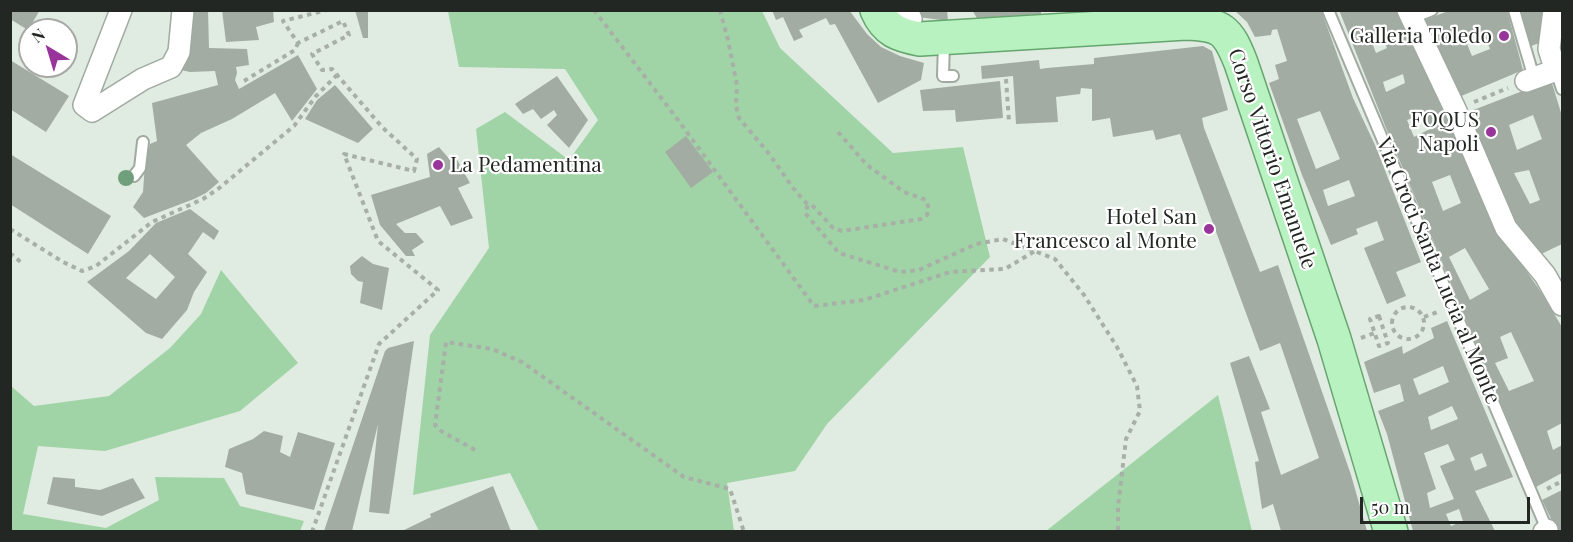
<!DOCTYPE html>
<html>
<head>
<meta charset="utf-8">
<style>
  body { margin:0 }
  #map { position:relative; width:1573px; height:542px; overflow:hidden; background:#e0ebe1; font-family:"Playfair Display",serif }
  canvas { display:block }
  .frame { position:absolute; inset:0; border:12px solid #232723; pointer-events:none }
  .north { position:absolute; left:18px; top:18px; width:60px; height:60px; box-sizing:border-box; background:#fff; border:2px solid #a7a9a7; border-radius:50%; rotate:322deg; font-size:16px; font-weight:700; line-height:24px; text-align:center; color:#232723 }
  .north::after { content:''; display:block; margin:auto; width:21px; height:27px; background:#99349a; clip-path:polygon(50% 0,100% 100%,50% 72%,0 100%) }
  .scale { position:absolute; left:1360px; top:497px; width:170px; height:27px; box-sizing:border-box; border:3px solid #232723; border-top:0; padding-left:8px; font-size:18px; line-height:21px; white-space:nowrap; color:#232723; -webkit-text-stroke:4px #fff; paint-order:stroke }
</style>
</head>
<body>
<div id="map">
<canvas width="1573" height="542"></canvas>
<div class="frame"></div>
<div class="north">N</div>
<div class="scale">50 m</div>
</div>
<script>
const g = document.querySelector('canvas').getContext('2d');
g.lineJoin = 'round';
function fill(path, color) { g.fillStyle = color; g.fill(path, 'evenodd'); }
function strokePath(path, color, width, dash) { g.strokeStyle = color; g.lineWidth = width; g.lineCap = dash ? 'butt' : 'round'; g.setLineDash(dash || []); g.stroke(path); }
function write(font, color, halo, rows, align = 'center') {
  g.font = font + ' "Playfair Display",serif'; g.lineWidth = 4.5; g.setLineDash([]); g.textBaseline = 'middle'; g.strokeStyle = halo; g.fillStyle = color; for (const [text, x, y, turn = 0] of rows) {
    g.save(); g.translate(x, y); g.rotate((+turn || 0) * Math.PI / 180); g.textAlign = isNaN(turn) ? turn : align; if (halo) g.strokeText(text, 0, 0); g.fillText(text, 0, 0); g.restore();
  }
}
fill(new Path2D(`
  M448,11H762L780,48L893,153L963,147L990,257L827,424L795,471L727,483L734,531H539L510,473L413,495L430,335L489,248L476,129L505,112L569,160L598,120L565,69L459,67Z
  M221,270L298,363L240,411L105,451L38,446L23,514L106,528L159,500L155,477L224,478L240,506L304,521L300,531H11V386L34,406L109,396L170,348L201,314Z
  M1218,395L1252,531H1046Z`), '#a0d4a6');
fill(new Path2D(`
  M10,10H40L28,30L10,19Z
  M187,10H208L209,48L247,49L249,65L236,67L237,73L235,80L239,89L298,55L317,89L292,121L275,93L232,119L201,133L186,145L219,182L206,193L194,199L144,218L133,207L143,192L145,163L150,144L157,141L152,103L218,85L215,71L190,72L176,69Z
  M222,10H273L274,22L256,27L259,40L226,42Z
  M355,10H368V38H363Z
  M772,10H849L867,34L881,47L900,56L924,63L921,80L878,103L835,24L830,25L826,18L799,30L803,37L794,41L783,17L776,20Z
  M913,10H947L948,21L919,17Z
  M972,10H1041V14L977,18Z
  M1234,10H1321L1353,98L1375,145L1421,262L1396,272L1406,296L1387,304L1364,248L1384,240L1377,221L1356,229L1358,234L1331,245L1302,175L1269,83L1279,79L1275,65L1287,61L1277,29L1272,30L1271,35L1255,37L1247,22ZM1320,111L1340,159L1316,169L1297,119ZM1349,180L1355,196L1328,206L1323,190Z
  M1339,10H1397L1497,229L1541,292L1562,327V423L1547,431L1553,450L1562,445V473L1536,487L1386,128ZM1381,36L1387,48L1376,53L1371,40ZM1403,74L1405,83L1386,92L1383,82ZM1424,114L1430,129L1414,137L1407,120ZM1450,175L1461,203L1443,211L1432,182ZM1465,248L1489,289L1470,300L1449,257ZM1511,332L1534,381L1509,391L1495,363L1508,358L1500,337Z
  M1451,10H1507L1523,70L1459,97L1422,21ZM1483,32L1490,49L1472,56L1465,39Z
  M1521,10H1548L1542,42L1531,46Z
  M1203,46L1212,51L1228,110L1202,118L1204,128L1260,272L1278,265L1351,475L1367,531H1281L1273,504L1262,509L1255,462L1259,461L1230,363L1249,356L1270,409L1261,412L1281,475L1319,458L1280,343L1260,351L1180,134L1156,140L1153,130L1113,137L1110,118L1092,121V89L1081,88L1080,94L1056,97L1058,122L1016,124L1013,76L982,79L981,66L1039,60L1040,69L1047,68L1094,64V58Z
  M10,60L69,96L46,132L10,109Z
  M557,76L588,120L569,148L547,125L557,115L554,110L541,119L533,109L523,114L515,104Z
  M1551,80L1562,116V244L1537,256L1516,229L1463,114ZM1533,115L1542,139L1517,150L1509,125ZM1529,170L1540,200L1530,204L1514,173Z
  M1000,81L1003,118L956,122L955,110L923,111L920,90Z
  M335,85L373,129L358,143L305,119L317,100Z
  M686,136L713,172L691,188L665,152Z
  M439,147L451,161L456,158L470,183L458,188L473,218L451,226L440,206L396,224L405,233H416L424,242L412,250L415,256H406L380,225L371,195L430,177L427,154Z
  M10,154L111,216L88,254L10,204Z
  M190,209L219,231L214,240L203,232L188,254L207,272L194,292L187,310L162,339L146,333L87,282L129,251L156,223ZM150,254L175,277L156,299L126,278Z
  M362,256L373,264L389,268L382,310L360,303L363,282L358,281L351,274L350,266Z
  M1447,321L1513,477L1475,491L1495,531H1413L1387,434L1378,411L1404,401L1400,384L1374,393L1364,362L1402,346L1403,354L1434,338L1431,328ZM1443,366L1449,382L1419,395L1413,379ZM1452,406L1458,419L1431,430L1428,417ZM1448,444L1455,460L1440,466L1454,499L1430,508L1427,493L1436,489L1424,453ZM1482,453L1487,466L1475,471L1470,458ZM1459,509L1463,521L1451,526L1446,514Z
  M414,341L389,514L369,512L378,424L352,531H324L385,351L388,348Z
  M264,431L283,436L280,452L290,457L298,432L335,443L314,510L246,494L242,473L225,467L229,449L253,439Z
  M53,477L75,479V487L100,490L133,478L145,498L102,516L47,504Z
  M493,486L511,531H402L431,517L430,514Z
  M1562,490V531H1557L1542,500Z`), '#a2aca3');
const lane = new Path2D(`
  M1328,10L1548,532
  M1514,10L1534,78
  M1412,18L1432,10
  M944,42L943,76H953
  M1556,71L1562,89
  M134,176L140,168L143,142`);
const street = new Path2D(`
  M121,10L84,105L92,111L143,79L171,67L179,52L183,10
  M907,10L911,19
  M1408,10L1455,109L1506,228L1545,275L1562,305
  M1554,10L1549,49L1556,71
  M1526,81L1562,68
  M1544,532L1547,530`);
const primary = new Path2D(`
  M877,10C886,31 899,35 920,39L1186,23C1222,24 1228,30 1241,63L1334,339L1391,532`);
strokePath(lane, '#a0aaa1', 14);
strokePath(street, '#a0aaa1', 24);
strokePath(primary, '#65a56e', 36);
strokePath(new Path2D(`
  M594,10L678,120L814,306L864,300L950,272L1005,269L1035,251
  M720,10L728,40L737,85L736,106L739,118L770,155L793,188L808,205
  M1006,79L1009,122
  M244,81L295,50L298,43
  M1474,102L1508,88
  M838,132L867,165L904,192L926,200L929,209L927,215L921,219L842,231L833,228L812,205H808L805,213L839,253L900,272L919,270L976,244L1003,239L1055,259L1084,295L1117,347L1137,386L1140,411L1126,439L1118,507V532
  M10,229L63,262L82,271L96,266L152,222L203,199L218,189L294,126L316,96L337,75
  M10,253L23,264
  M1392 323a16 16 0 1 1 32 0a16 16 0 1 1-32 0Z
  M1379,316L1388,343L1379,346L1370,319Z
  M1424,317L1440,311
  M1361,338L1375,333
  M475,450L441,431L435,425L446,342L492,349L522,362L684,477L730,489L744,532
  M1547,489L1562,481
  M312,532L379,344L438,290L378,241L344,154L414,171L417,159L382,127L332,69L322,70L312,54L349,35L343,21L298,43L283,21L327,10`), '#a7afa7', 4, [4.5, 4.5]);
strokePath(lane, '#fff', 10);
strokePath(street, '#fff', 21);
strokePath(primary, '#b8f2c0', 33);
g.fillStyle = '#6f9f7b';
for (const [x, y] of [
  [126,178]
]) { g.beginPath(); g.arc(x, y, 8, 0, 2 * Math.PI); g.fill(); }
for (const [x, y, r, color] of [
  [1504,36,6,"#99349a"],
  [1491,132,6,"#99349a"],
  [438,165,6,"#99349a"],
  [1209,229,6,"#99349a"]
]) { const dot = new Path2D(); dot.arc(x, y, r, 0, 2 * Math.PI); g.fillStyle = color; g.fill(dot); strokePath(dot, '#fff', 2); }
write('21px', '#232723', '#fff', [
  ["Galleria Toledo",1492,36],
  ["FOQUS",1479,120],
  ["Napoli",1479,144],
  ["La Pedamentina",450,165,"left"],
  ["Hotel San",1197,217],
  ["Francesco al Monte",1197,241]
], 'right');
write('21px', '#232723', '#fff', [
  ["Corso Vittorio Emanuele",1272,159,71],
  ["Via Croci Santa Lucia al Monte",1438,271,67]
]);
</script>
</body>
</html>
